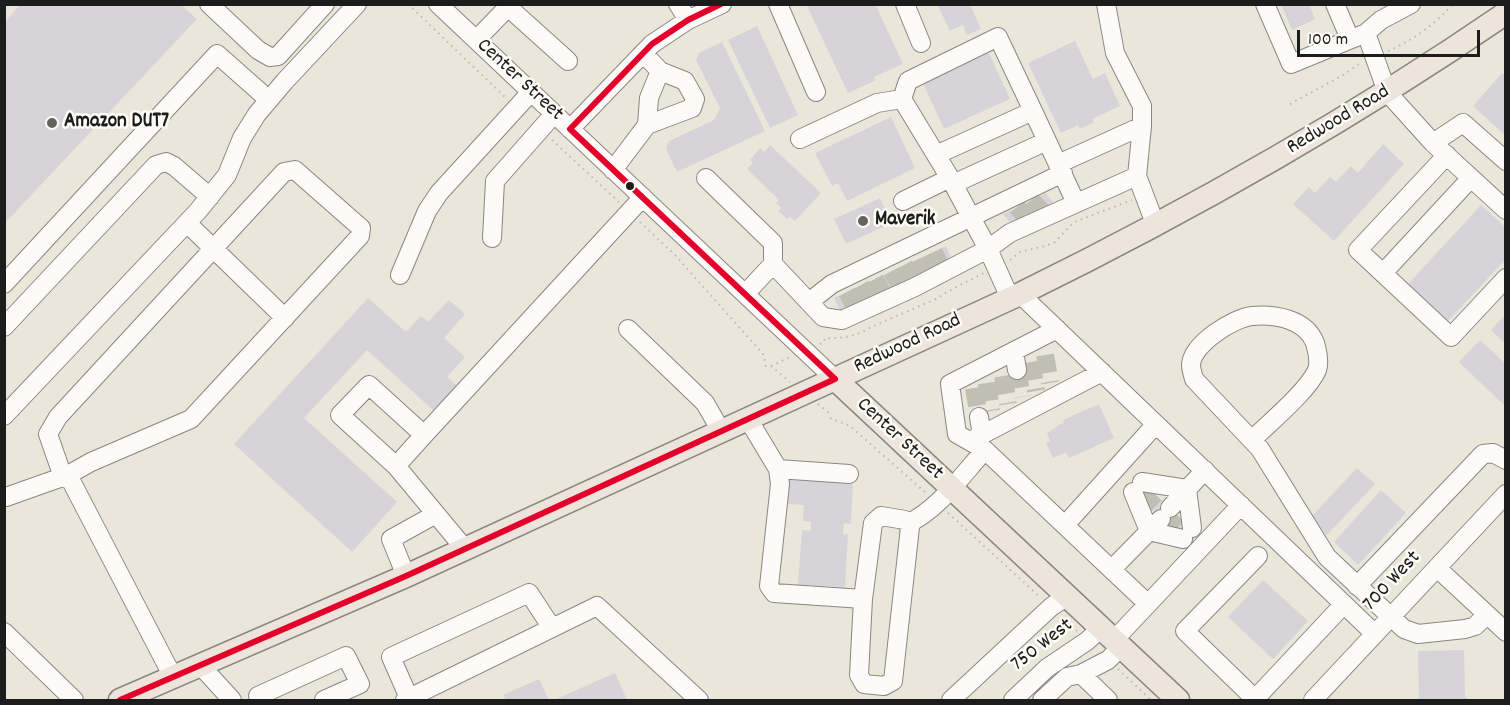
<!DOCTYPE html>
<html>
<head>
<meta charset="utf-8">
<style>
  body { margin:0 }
  #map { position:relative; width:1510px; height:705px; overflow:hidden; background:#eae6d9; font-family:Dekko,sans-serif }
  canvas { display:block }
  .frame { position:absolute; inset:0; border:6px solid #1c1c1c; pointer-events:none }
  .scale { position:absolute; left:1297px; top:30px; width:183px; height:27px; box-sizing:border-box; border:3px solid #1c1c1c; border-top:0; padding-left:8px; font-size:18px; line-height:21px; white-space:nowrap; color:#1c1c1c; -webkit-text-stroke:4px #fdfcf7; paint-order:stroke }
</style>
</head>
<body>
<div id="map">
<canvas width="1510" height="705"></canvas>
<div class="frame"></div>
<div class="scale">100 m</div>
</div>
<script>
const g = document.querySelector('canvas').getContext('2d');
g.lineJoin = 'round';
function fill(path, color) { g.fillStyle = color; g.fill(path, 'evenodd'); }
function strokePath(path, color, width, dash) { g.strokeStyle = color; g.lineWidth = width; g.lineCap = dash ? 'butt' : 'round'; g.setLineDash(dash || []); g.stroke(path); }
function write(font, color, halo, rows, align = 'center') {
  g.font = font + ' Dekko,sans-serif'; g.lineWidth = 5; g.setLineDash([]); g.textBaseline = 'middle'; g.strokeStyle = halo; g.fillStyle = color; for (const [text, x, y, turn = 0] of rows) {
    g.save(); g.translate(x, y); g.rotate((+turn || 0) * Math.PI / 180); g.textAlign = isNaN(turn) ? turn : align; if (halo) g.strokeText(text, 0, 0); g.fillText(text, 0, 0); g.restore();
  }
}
fill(new Path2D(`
  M21,4H180L197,19L4,224V23Z
  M806,4H875L903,64L874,77L876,80L848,93Z
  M937,4H970L981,29L967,35L963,25L950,31Z
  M1281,4H1309L1315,19L1292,30Z
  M757,26L798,115L770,128L728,40Z
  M1075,41L1093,79L1105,73L1120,106L1092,119L1094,122L1080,129L1078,125L1061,133L1028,63Z
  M722,42L765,131L677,172L666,149L669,141L714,120L720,108L696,60L699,53Z
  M987,49L1010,99L944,129L921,79Z
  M1502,73L1506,76V136L1473,106Z
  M891,117L915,168L847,201L838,183L832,186L815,153Z
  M1383,144L1404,164L1334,241L1293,204L1309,187L1315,193L1330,177L1336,182L1351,166L1358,173Z
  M770,145L821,193L795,221L790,217L787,219L778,211L781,208L776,203L779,200L747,169L753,163L750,160L760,148L764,152Z
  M1046,193L1055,205L1012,225L1003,214Z
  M880,198L892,223L846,244L834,219Z
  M1481,205L1506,228V259L1447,322L1407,285Z
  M946,246L952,260L840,311L834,298Z
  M368,298L406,332L421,316L428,322L449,300L465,314L444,338L465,357L447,377L457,386L434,411L367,350L304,418L397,502L352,552L234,444Z
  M1506,314V344L1491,330Z
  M1480,340L1506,364V407L1459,362Z
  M1099,404L1114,438L1069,458L1066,452L1053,458L1046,443L1050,441L1047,433L1064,422L1063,420Z
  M1357,468L1375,484L1327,535L1309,519Z
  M789,478L853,482L851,524L844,523L843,534H848L845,587L798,585L802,530L811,531V522L803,521L804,505L787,504Z
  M1138,478L1199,535L1190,545L1128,488Z
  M1381,490L1406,513L1358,565L1334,542Z
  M1263,580L1308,621L1273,659L1228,617Z
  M1464,650L1465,696L1469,700H1417L1419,698L1418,651Z
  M615,673L627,700H554Z
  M539,679L549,700H506L503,695Z`), '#d7d4d9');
strokePath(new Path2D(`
  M1031,200L1042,211
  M1017,207L1027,218
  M934,252L940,265
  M919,259L925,272
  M904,265L911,278
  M892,271L899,284
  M875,279L882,292
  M861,285L868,298
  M847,292L854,305
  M1045,355L1050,383
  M1031,362L1036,391
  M1017,370L1022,397
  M1003,376L1008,404
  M987,383L991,411
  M974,388L979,417
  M1145,504L1155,494
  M1168,525L1177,515`), '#c1beb3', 18, [18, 9]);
const minor = new Path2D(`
  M209,4L258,50L270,57L278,56L325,4
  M438,4L835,379
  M678,4L688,20
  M778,4L816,92
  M905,4L921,43
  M1106,4L1115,53L1142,106V126L1137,176
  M1265,4L1291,64L1366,33L1381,20L1411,4
  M1335,4L1350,39
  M508,7L568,61
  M1366,33L1387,92L1433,143L1506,210
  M476,40L508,7L506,4
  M643,53L660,71L685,81L695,99L692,108L647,125L649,98L660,71
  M902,99L908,81L998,37L1033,111L936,155
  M1033,111L1076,203
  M570,129L652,44L688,20L722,4
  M800,139L877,103L902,99L950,178L988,249L1010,233L1137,176L1156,226
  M1433,143L1463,123L1506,161
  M1447,155L1358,250L1451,337L1506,278
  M1058,164L1142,126
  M613,170L647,125
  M706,178L773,243V264
  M953,184L1047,141
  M903,201L950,178
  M187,223L285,318
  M492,238L495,181L554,114
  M1383,273L1471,178
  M400,275L427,211L439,193L531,92
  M4,284L217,54L269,100
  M745,294L773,264L823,317L842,320L915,287L988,249L1010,298
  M1020,294L1375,634
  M809,302L832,284L1063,173
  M4,327L156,165L166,162L174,166L210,197
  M628,329L705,403L721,431
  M1057,329L950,384L957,434L985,450L1148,604L1241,505
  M1014,351L1017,370
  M4,416L198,211L227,175L242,138L257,114L285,81L357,4
  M979,417L982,435
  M748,419L778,469L849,474
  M424,435L369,385L340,415L396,466L424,435L643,197
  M1252,440C1269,423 1308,391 1317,370C1320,362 1317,350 1315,343C1306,319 1275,314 1252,316C1233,318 1192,344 1191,365C1191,369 1193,375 1194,379L1260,449L1327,557L1404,629L1418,634L1465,629L1475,626L1487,615
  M970,441L1102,372
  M396,466L465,549
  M778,469L780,484L769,586L774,593L863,599L873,523L881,516L905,520L910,527L893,681L884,686L864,684L859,675L863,599
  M63,477L48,434L58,417L284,172L295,170L361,228L360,236L191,419L91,462L68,475
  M1142,482L1187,489
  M1187,489L1192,528
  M1133,492L1149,531
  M6,497L68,475L173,677
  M1170,508L1205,470
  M907,524C939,509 962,475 985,450
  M1065,525L1156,424
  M1149,531L1183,539
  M1258,556L1185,631L1255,699L1344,604
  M1437,568L1506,632
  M1112,569L1161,519
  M406,576L391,539L436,514
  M1357,586L1483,454L1493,453L1506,460
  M4,632L74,700
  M1114,640L1148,604
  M201,666L232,700
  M1081,674L1108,700
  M409,698L391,657L529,593L552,628
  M261,700L258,696L346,656L360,684L324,700
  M405,700L597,606L699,700
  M951,700L1051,607L1067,596
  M1013,700L1047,668L1087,641L1101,628
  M1042,700L1067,677L1081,674L1108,660L1121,647
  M1313,700L1506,494`);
const major = new Path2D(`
  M835,379L1178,700
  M120,700L406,576L1020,294C1189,211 1350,120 1506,13`);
strokePath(minor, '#898781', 20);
strokePath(major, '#898781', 25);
strokePath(new Path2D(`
  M408,4L506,98
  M1388,51C1413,40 1434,25 1453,4
  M1290,104L1345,74L1360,63
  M552,140L619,202
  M640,222L675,255L763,354L766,366H771
  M1010,260L1020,252L1045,246L1055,242L1074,222L1132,200
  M820,344L824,342L825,338C842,339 857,336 871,327L936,299L954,288L984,273
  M771,366L790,357
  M771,366L790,382
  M818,404L831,415
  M830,418L850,426L926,493
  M948,513L1041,598
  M1063,618L1077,631
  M1118,669L1151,700`), '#b9b8b6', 2, [1.5, 4.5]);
strokePath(minor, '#fcfbf9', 18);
strokePath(major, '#ede5dc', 22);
strokePath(new Path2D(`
  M570,129L835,379
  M570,129L652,44L688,20L721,4
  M120,700L406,576L835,379`), '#e4002b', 6);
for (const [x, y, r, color] of [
  [52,123,6,"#64635e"],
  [630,186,5,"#1c1c1c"],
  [863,221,6,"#64635e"]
]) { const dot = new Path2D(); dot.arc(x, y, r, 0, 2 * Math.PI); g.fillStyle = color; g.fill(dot); strokePath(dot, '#fdfcf7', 2); }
write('21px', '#1c1c1c', '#fdfcf7', [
  ["Center Street",519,81,43],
  ["Redwood Road",1339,121,-31],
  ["Redwood Road",908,345,-25],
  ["Center Street",899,440,43],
  ["700 West",1393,582,-47],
  ["750 West",1043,646,-38]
]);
write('bold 21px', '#1c1c1c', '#fdfcf7', [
  ["Amazon DUT7",64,123],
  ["Maverik",875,221]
], 'left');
</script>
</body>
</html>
